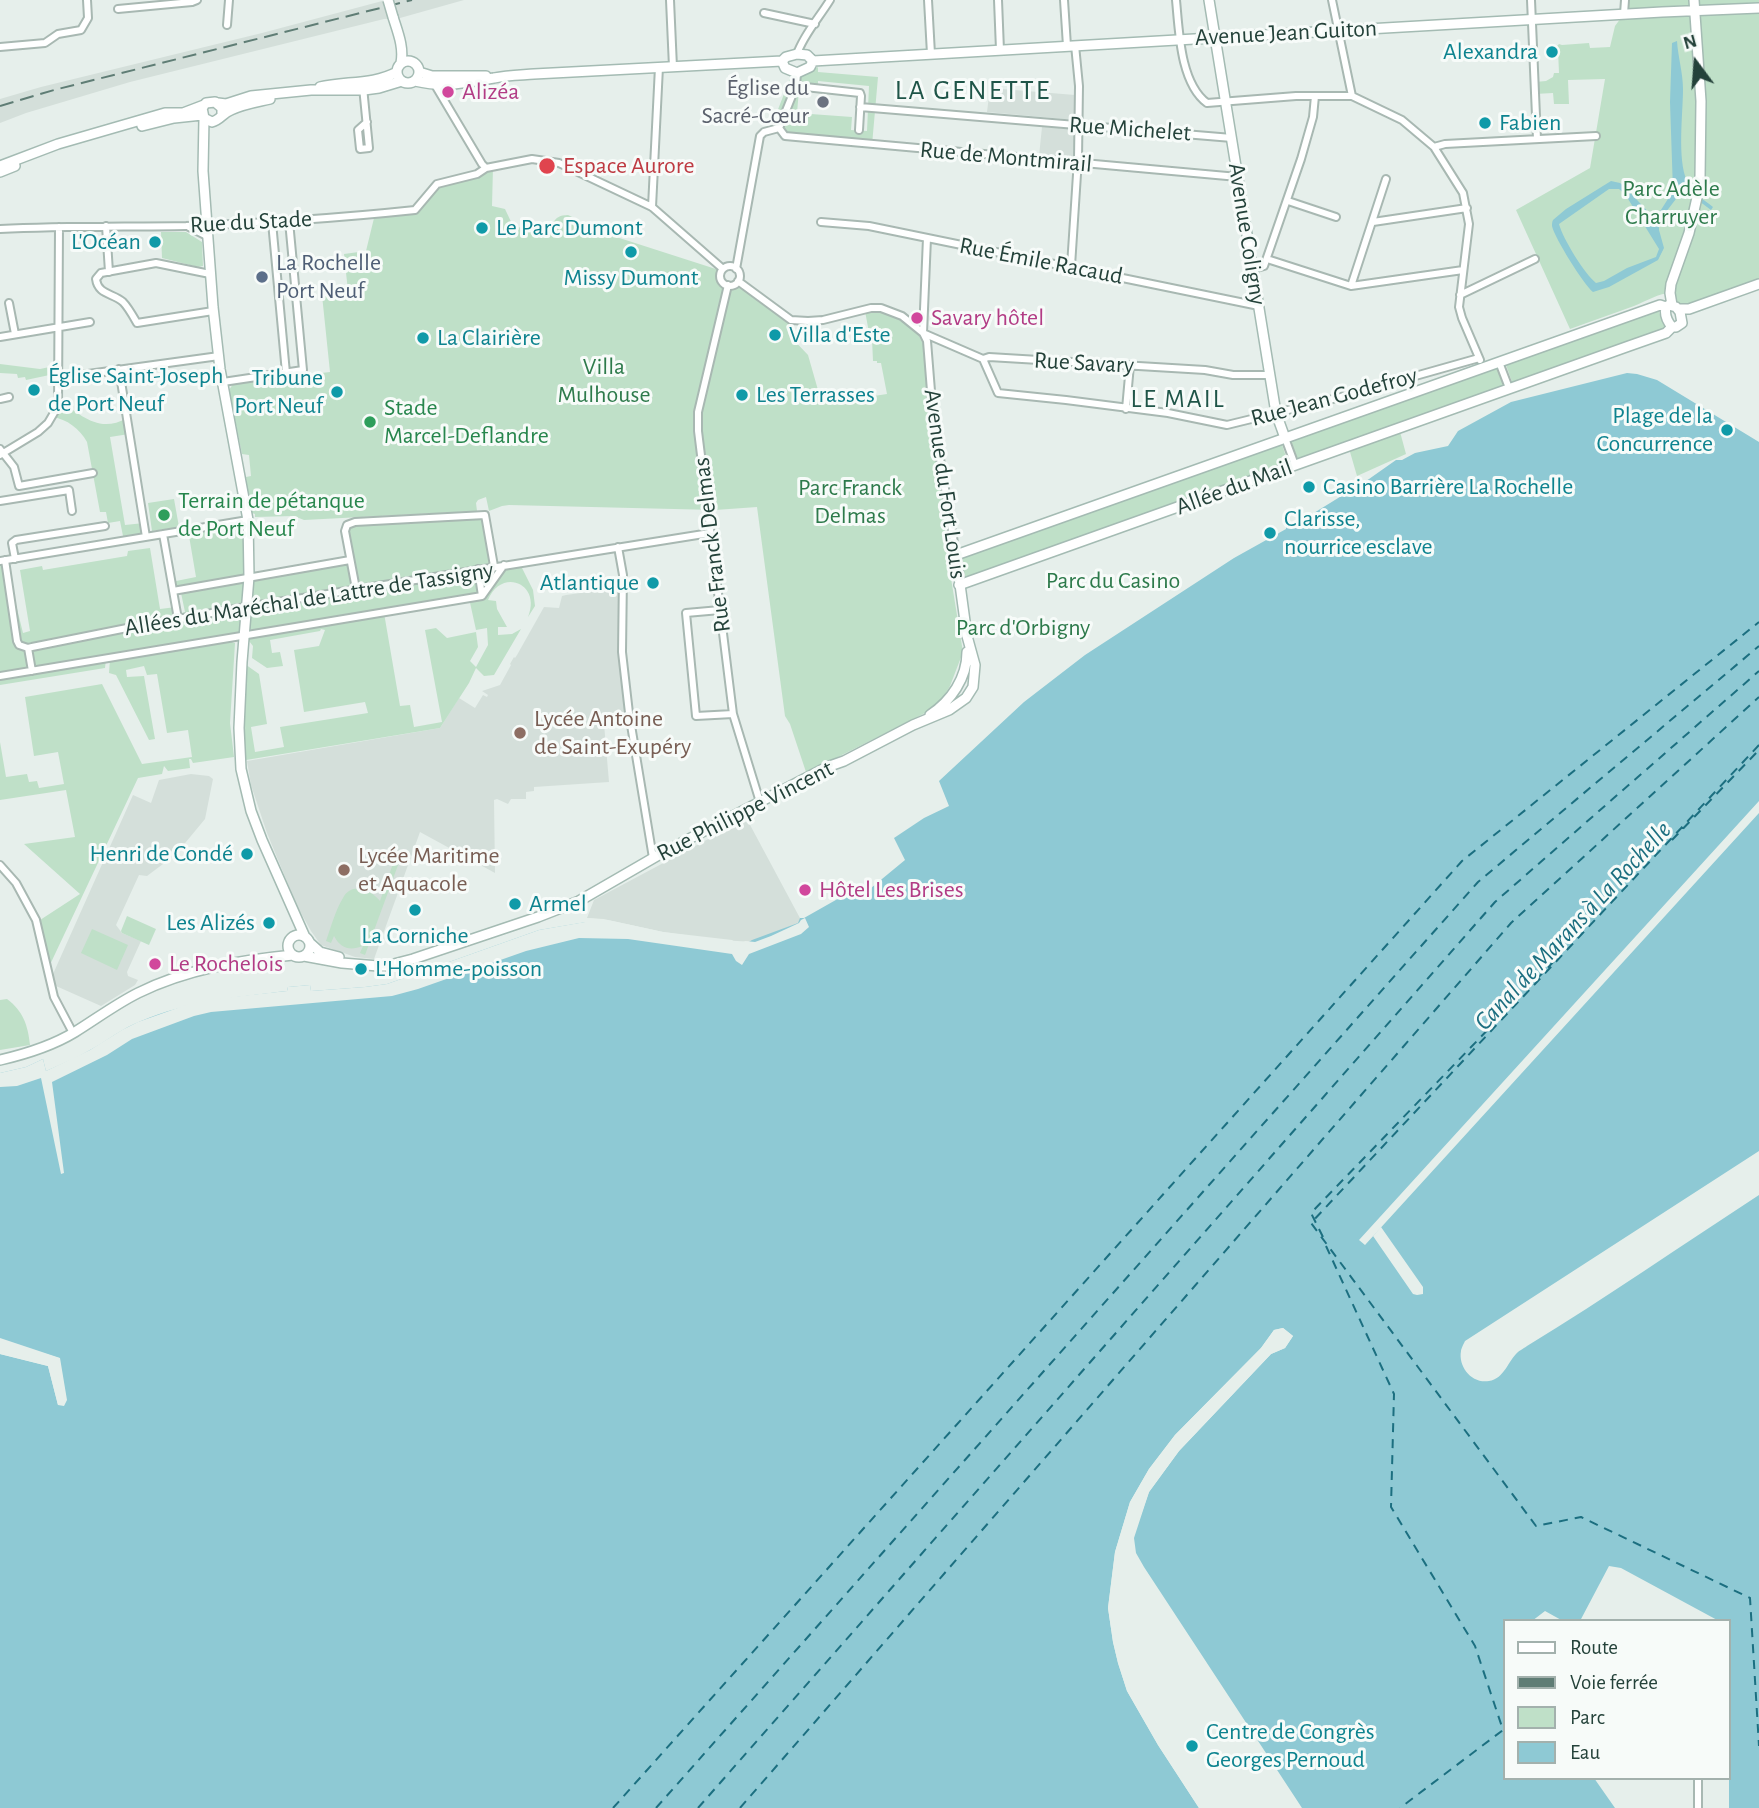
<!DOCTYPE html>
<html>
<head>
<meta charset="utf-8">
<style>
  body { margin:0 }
  #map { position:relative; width:1759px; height:1808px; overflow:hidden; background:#e6efeb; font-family:"Alegreya Sans",sans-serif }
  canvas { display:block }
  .legend { position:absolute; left:1503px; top:1619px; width:228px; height:161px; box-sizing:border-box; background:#f7fbf9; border:2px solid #a3b1ad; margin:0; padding:9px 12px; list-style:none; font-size:21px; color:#24423a }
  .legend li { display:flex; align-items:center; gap:14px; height:35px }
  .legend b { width:35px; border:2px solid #a3b1ad }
  .north { position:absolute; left:1661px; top:28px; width:70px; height:70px; -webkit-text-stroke:5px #f7fbf9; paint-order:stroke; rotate:344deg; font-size:19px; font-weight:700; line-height:28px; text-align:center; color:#24423a }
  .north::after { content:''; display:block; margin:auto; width:24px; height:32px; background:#24423a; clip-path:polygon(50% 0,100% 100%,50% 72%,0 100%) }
</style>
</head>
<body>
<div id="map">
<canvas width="1759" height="1808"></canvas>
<ul class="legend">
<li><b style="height:9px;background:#fff"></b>Route</li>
<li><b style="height:9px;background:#5f7d75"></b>Voie ferrée</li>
<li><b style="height:19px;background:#bfe0c8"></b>Parc</li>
<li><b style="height:19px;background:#8ec9d4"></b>Eau</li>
</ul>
<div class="north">N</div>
</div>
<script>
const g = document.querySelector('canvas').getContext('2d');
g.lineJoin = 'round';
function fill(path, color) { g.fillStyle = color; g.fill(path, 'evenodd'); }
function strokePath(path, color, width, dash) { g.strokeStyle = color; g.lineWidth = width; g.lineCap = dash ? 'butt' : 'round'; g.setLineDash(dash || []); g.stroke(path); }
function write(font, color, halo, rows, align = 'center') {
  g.font = font + ' "Alegreya Sans",sans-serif'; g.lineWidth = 6; g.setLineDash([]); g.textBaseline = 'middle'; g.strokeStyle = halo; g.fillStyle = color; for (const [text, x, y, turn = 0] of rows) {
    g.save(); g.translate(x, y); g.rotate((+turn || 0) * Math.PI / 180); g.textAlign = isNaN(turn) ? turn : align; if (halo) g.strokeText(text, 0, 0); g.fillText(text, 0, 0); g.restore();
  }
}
fill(new Path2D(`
  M386,0H464L400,18L384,19L130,82L26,113L0,123V99L41,87L262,33Z
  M990,88L1075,95V120L987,112Z
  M1042,127L1075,129L1073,160L1039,156Z
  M623,587L622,652L629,719L604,724L609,782L534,787V791L526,792V799H511L508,804L497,799L494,800L495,873L420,832L374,959L355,957L321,945L311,931L297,906L267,833L251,785L247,761L440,728L459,698L475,708L483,695L487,697L488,695L482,691L500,685L511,665L510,664L514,657L515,658L517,655L544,607L559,608L562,596L566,595Z
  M191,774L209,776L213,779L205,819L181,848L169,852L167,861L147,876L139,875L116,925L122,933L141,941L127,972L128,976L138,980L135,985L101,1006L56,986L53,974L133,795L151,803L159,780Z
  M742,821L749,823L801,920L799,923L755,942L719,940L663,932L603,919L587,918L594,900Z`), '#d4dfda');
fill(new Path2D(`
  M1628,0H1759V282L1689,306L1677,304L1672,293C1658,293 1647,301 1634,306C1613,314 1591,321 1570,329L1516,210L1590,168L1605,79L1568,80L1569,104H1554L1553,93L1535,94V82L1546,81L1553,77L1554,73H1559L1558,50H1556V47L1559,44L1562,45L1589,43L1590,48L1610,47L1615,26L1626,11Z
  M818,67V72L878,77L872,145L785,136L783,127L796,91L799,90L797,113L852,117L851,130L867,131L869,86L818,81V88L796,86L779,128L770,130L791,76H802Z
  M493,167L492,206L505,209L514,228C524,226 533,229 544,228C556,227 551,215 568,215L607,234L722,271L721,278L726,285H734L738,281L791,320L788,329L789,335L808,355L822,404L887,394L881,363H877V361H873L872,339L870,338L865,311H882L901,319L918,334L924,346L927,398L938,462L949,566L963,652L950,686L941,701L929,711L834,759L806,772L790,724L785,716L757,507L715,510L509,505L502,506L489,511L486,497L478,500L476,503L477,511L304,520L294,516L255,517V514L252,513L251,495L248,494L246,477L251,476L249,455L242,454L229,390L233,384L257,381L258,387L268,384L269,386L273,382L272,379L330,372L322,295L348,291L344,254L366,251L375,214L415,210L437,184Z
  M161,232H186L202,242L203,266L198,267L162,258Z
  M1658,309L1666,331L1514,385L1512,382L1506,365L1507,362Z
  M0,364L40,369L59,365V373L26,380L25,377L18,378L17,374L0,373Z
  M1496,366L1504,388L1298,460L1290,439Z
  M59,400C81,415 99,434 127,418L129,434L110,437L125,525L144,523L146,537L124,541L120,521L108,523L106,512H100L87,442C80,429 67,419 52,417Z
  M1399,428L1406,454L1357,476L1348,445Z
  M1281,442L1289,465L965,580L961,561L963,555Z
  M174,499L179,527L152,531L148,503Z
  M485,515L494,566L519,562L533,590L535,606L528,617C542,583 501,567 488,600L496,601L497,609L507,627H498V635L512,634L521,629L494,675L484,676L476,668L469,683L440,728L240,761L242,662L259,674L267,724L251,727L255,752L284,747L280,727L368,713L365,702L304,712L294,650L319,646L325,630L321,629L320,631L270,640L272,653L280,652L283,666L267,668L252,658L253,646L245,636L225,640L235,643L230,723L234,757L193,763L191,759H189L190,768L168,771L164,766L162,774L138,778L47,971L37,922L80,894L24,844L75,837L66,790L0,800V742L6,777L27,774L29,782L37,781L39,788L64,784L58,752L34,756L25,697L102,684L142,764L192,757L188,730L167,733L157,674L147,675L144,666L126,670L127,677L144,676L155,739L149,740L116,675L109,673L110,659H106L105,668L0,685V561L5,560L23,633L30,631L20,570L42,566L43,570L127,556L128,551L150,548L160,609L176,607L177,614L185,612L181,593L173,591L171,582L196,577L188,530L248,520L249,577L350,560L347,525ZM469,598L476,630L487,628L488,645L476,667L470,661L478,647L476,632L447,638L436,628L425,630L442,722L414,727L410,705L400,706L384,613Z
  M396,855L401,857L365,955L360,953L363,946C350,951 341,949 334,936L331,943L326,941C331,927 335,911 343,898C352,881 371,890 380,901Z
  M127,916L156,929L149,945L122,933L121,931Z
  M92,929L128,945L117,970L81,953Z
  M7,999C23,1011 28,1025 30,1045L0,1050V1000Z`), '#bfe0c8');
fill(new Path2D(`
  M1677,41C1678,57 1683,73 1683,89C1683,114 1677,159 1687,181C1692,193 1703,199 1713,207L1711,210L1699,201L1679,195L1659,221V230L1664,248L1658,260L1609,287L1593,292C1584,285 1554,237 1552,226C1552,224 1552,222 1553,220L1566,209L1611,181L1620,183L1625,187L1651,215L1659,213L1673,191L1670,102L1672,43ZM1609,189H1619L1625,194L1659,249L1656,257L1627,268L1604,281L1596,283C1584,273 1563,239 1559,224Z
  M1627,373L1637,374L1657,380L1759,442V1151L1465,1341C1464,1343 1461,1349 1461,1351C1458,1367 1472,1384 1489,1381C1504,1379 1508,1361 1518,1352C1519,1351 1526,1347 1527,1346C1606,1298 1682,1245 1759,1195V1808H1729V1621H1719L1621,1568L1609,1566L1580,1621H1563L1545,1611L1532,1621H1505V1778H1594L1615,1808H1302L1144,1567L1136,1553L1134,1538L1149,1492L1179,1451L1271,1354L1285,1348L1293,1336L1283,1328L1274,1330L1261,1348L1175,1435L1149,1469L1130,1502L1115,1552L1108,1608L1113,1642L1118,1663L1127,1691L1158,1745L1199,1808H0V1354L48,1366L58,1405H64L59,1358L0,1340V1073L26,1067L43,1059L46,1071C61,1064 76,1058 90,1050C107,1041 122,1028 141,1021C188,1001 237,997 287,991L288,987L310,985L311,991L365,987L387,984L539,930L586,922L736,950L752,940L798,923L800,918H804L857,888L864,900L867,899L865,893L905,860L894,838L924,818L949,806L939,781L1024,702L1085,655L1234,558L1286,529V524L1288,522H1292L1296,524L1369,479L1396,460H1402L1415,453L1448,446L1458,431L1511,402ZM1381,1227L1423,1287V1294L1417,1295L1413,1294L1373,1236Z`), '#8ec9d4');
fill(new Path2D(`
  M1759,801V813L1365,1245L1359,1240Z
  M587,918L608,920L663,932L732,940L736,943L738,947L745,941L755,942L771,936L799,923L801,920L805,918L809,927L801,934L749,954L742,965L736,961L732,954L628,939L579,938L526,951L418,989L392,996L211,1012L194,1016L132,1039L107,1055L52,1082L64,1173L61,1174L41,1078L17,1086L0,1087V1073L26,1067L43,1059L46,1071L90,1050L122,1030L138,1022L186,1005L213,999L287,991L288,987L310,985L311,991L365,987L387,984L539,930L585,922Z
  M1283,1328L1293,1336L1285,1348L1271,1354L1179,1451L1149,1492L1131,1543V1537L1146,1490L1176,1449L1269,1351L1283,1345L1288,1337L1282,1332L1276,1333L1263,1351L1177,1437L1152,1471L1133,1504L1118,1553L1112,1608L1116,1641L1121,1662L1131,1690L1161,1744L1202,1808H1199L1158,1745L1127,1691L1118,1663L1113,1642L1108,1608L1115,1552L1130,1502L1149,1469L1175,1435L1261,1348L1274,1330Z
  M0,1338L60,1358L67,1400L64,1406L58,1405L48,1366L0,1354V1350L51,1364L62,1402L63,1400L56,1360L0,1343Z`), '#e6efeb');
strokePath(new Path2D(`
  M1759,745L1311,1223L1536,1526L1581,1517L1750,1598L1759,1746
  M1672,840L1759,750
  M1323,1237L1311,1213L1556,959
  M1326,1246L1394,1394L1391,1507L1475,1646L1503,1730L1400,1808
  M613,1808L1462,861L1759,622
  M656,1808L1478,882L1759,646
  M698,1808L1495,902L1759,671
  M740,1808L1511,923L1759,697`), '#1c6f80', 2, [9, 7]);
const street = new Path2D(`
  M670,0L673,67
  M928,0L931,54
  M998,0L1000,50
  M1064,0L1067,46
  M1176,0C1179,30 1180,83 1207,103L1296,96H1352L1402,120L1434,147L1463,193L1469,224L1459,307L1462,318L1480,360
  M1332,0L1352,96
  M1531,0L1537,139
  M118,9L192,2L197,0
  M764,13L815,24
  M1624,14L1625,0
  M227,25L229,0
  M0,47L45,43L58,34L81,30L88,18L87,0
  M797,54C804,34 819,18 830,0
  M435,85L482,164L486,168L532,159L559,163L652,207L723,269
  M796,86L860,93L861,96L859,130
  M363,87L369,148L360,149L358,130L367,122
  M860,107L1232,138
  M779,128L785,136L1238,177
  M779,128L796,86L797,73
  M1434,147L1445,144L1596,136
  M1288,201L1336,217
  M652,207L659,67
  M272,222L286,373
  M821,222L869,226L1259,306
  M1373,222L1467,208
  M106,226L109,272
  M189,227L207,236
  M0,229C62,226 124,227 186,226C263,223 339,218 415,210L437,184L477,174L486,168
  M927,238L923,333L927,341L933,416L956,555
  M1267,259L1351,286L1463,270
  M1071,266L1078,159L1079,86L1075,45
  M720 276a10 10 0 1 1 20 0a10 10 0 1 1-20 0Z
  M736,269L760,136L764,132L779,128
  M1253,269L1264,266L1301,159L1313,117L1315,96
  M210,274L156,263L101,273L96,279C98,295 113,293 123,302C128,307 133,316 137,323L213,311
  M738,281L791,320L808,321L823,320L871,308H881L902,316L923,333L983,359L998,393L1066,400L1168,413L1227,425L1341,397L1479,358
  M728,285L698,412V431L733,714L760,802
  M1351,286L1386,179
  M1460,295L1535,259
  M9,303L15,334
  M0,337L90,322
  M983,359L989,357L1205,370L1233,375H1270
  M1499,362L1509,388
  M119,369L146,537
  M59,378L219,356
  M223,382L303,370L289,221
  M0,399L9,397
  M1126,409L1130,365
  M1285,438L1295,465
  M0,449L14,467L19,486L93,473
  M0,455L38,432L48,423L58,406L59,227
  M0,501L69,490L72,511
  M163,534L178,619
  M618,547L623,575L622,652L629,713L653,858
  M15,559L12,543L16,540L105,526
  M5,560L17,641L19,645L28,648
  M0,561L248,520
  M478,569L482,596
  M356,589L345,531L347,525L355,522L485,515L494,566
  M173,591L350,560
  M720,610L686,613L696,716L733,714
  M32,671L28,648L32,647L127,628L240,608L710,533
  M0,676L482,596L504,565
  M0,865L16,883L36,920L54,997L73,1033
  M1698,1808V1778`);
const secondary = new Path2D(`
  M1209,0L1276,413L1285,438
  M393,17C398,33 404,47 401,63
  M797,54L807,55L813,61L810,67L797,73L785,68L782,61L786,57Z
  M397 72a11 11 0 1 1 22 0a11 11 0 1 1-22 0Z
  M813,61L1662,12L1759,8
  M419,72L432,76H486
  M415,81C446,88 464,83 494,78C507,75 521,75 534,74L782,61
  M320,87C345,81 373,85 397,72
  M218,103L226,104L251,96L311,90H364L379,88L402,81
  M222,115V108L215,102L206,103L202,108L204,118L212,122C220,120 223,113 231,110C243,104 257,102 270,99
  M204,118L203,171L213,307L220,369L248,520L249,577L242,662L239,728L241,769L251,811L262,840L305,937
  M142,126L174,118L202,115
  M0,166L58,144L165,113H183L204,105
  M0,172L15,166
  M1672,305L1670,293L1671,284L1689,233L1698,193L1700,178L1701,101L1694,0
  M1678,309H1689L1759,284
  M959,585L1629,346L1666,333L1672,327
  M930,715C951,701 967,678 967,652
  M288 946a11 11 0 1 1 22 0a11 11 0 1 1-22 0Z
  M310,943L320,952L339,957
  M304,956L342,963L378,966H386L413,959L538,917L579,901L662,853L827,767L844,761L913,725L949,710L966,698L973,687L975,665L967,636L956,555L1660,305L1666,307L1669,305L1676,307L1680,312L1682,323L1676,327H1672C1667,321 1664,315 1666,307
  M0,1060C26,1054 52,1046 75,1032C96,1019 116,1004 138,993C186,969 242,960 293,955`);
strokePath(street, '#a8b8b2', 10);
strokePath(secondary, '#a4bbb3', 12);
strokePath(street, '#fff', 6);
strokePath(secondary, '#fff', 9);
strokePath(new Path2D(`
  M0,106L54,90L412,0`), '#5f7d75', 2, [14, 7]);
const secondaryBridge = new Path2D(`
  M388,0L393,17`);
strokePath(secondaryBridge, '#a4bbb3', 12, []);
strokePath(secondaryBridge, '#fff', 9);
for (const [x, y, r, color] of [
  [1552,52,7,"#0f9aa8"],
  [448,92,7,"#d1479c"],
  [823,102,7,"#6b7280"],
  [1485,123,7,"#0f9aa8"],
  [547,166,9,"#e0444e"],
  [482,228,7,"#0f9aa8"],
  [155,242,7,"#0f9aa8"],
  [631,252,7,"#0f9aa8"],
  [262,277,7,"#5c6f8a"],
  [917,318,7,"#d1479c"],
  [775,335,7,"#0f9aa8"],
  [423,338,7,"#0f9aa8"],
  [34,390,7,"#0f9aa8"],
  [337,392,7,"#0f9aa8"],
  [742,395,7,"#0f9aa8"],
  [370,422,7,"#2e9e5b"],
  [1727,430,7,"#0f9aa8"],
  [1309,487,7,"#0f9aa8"],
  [164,515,7,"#2e9e5b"],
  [1270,533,7,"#0f9aa8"],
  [653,583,7,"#0f9aa8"],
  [520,733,7,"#8d6e63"],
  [247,854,7,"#0f9aa8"],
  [344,870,7,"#8d6e63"],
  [805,890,7,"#d1479c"],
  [515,904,7,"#0f9aa8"],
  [415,910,7,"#0f9aa8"],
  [269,923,7,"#0f9aa8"],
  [155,964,7,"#d1479c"],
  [361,969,7,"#0f9aa8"],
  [1192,1746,7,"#0f9aa8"]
]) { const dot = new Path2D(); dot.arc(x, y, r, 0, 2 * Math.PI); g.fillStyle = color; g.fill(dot); strokePath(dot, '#f7fbf9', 2.5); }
write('24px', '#24423a', '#f7fbf9', [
  ["Avenue Jean Guiton",1286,33,-3],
  ["Rue Michelet",1130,129,4],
  ["Rue de Montmirail",1006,157,5],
  ["Rue du Stade",251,222,-3],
  ["Avenue Coligny",1247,234,81],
  ["Rue Émile Racaud",1041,261,11],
  ["Rue Savary",1084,363,3],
  ["Rue Jean Godefroy",1334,397,-15],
  ["Avenue du Fort Louis",945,484,82],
  ["Allée du Mail",1234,487,-20],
  ["Rue Franck Delmas",712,545,-97],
  ["Allées du Maréchal de Lattre de Tassigny",309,599,-9],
  ["Rue Philippe Vincent",745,811,-27]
]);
write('24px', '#0d838f', '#f7fbf9', [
  ["Alexandra",1538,52,"right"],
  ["Fabien",1499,123],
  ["Le Parc Dumont",496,228],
  ["L'Océan",141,242,"right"],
  ["Missy Dumont",631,278,"center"],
  ["Villa d'Este",789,335],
  ["La Clairière",437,338],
  ["Église Saint-Joseph",48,376],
  ["de Port Neuf",48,404],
  ["Tribune",323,378,"right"],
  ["Port Neuf",323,406,"right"],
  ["Les Terrasses",756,395],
  ["Plage de la",1713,416,"right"],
  ["Concurrence",1713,444,"right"],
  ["Casino Barrière La Rochelle",1323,487],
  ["Clarisse,",1284,519],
  ["nourrice esclave",1284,547],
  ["Atlantique",639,583,"right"],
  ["Henri de Condé",233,854,"right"],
  ["Armel",529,904],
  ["Les Alizés",255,923,"right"],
  ["La Corniche",415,936,"center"],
  ["L'Homme-poisson",375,969],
  ["Centre de Congrès",1206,1732],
  ["Georges Pernoud",1206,1760]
], 'left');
write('24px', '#5b616d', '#f7fbf9', [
  ["Église du",809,88],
  ["Sacré-Cœur",809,116]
], 'right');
write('24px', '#b23c85', '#f7fbf9', [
  ["Alizéa",462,92],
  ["Savary hôtel",931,318],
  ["Hôtel Les Brises",819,890],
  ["Le Rochelois",169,964]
], 'left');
write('24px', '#be3a42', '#f7fbf9', [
  ["Espace Aurore",563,166]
], 'left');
write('24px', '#2d7a4b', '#f7fbf9', [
  ["Parc Adèle",1671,189],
  ["Charruyer",1671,217],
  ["Villa",604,367],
  ["Mulhouse",604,395],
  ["Parc Franck",850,488],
  ["Delmas",850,516],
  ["Parc du Casino",1113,581],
  ["Parc d'Orbigny",1023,628]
]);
write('24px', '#4e5e75', '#f7fbf9', [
  ["La Rochelle",276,263],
  ["Port Neuf",276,291]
], 'left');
write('24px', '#27864d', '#f7fbf9', [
  ["Stade",384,408],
  ["Marcel-Deflandre",384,436],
  ["Terrain de pétanque",178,501],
  ["de Port Neuf",178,529]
], 'left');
write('24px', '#785e54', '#f7fbf9', [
  ["Lycée Antoine",534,719],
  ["de Saint-Exupéry",534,747],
  ["Lycée Maritime",358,856],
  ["et Aquacole",358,884]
], 'left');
g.letterSpacing = '2px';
write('26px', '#1f5548', '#f7fbf9', [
  ["LE MAIL",1178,399]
]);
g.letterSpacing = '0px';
write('italic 26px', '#1c6f80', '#f7fbf9', [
  ["Canal de Marans à La Rochelle",1573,926,-47]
]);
g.letterSpacing = '2px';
write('28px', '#1f5548', '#f7fbf9', [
  ["LA GENETTE",973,91]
]);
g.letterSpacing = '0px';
</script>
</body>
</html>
